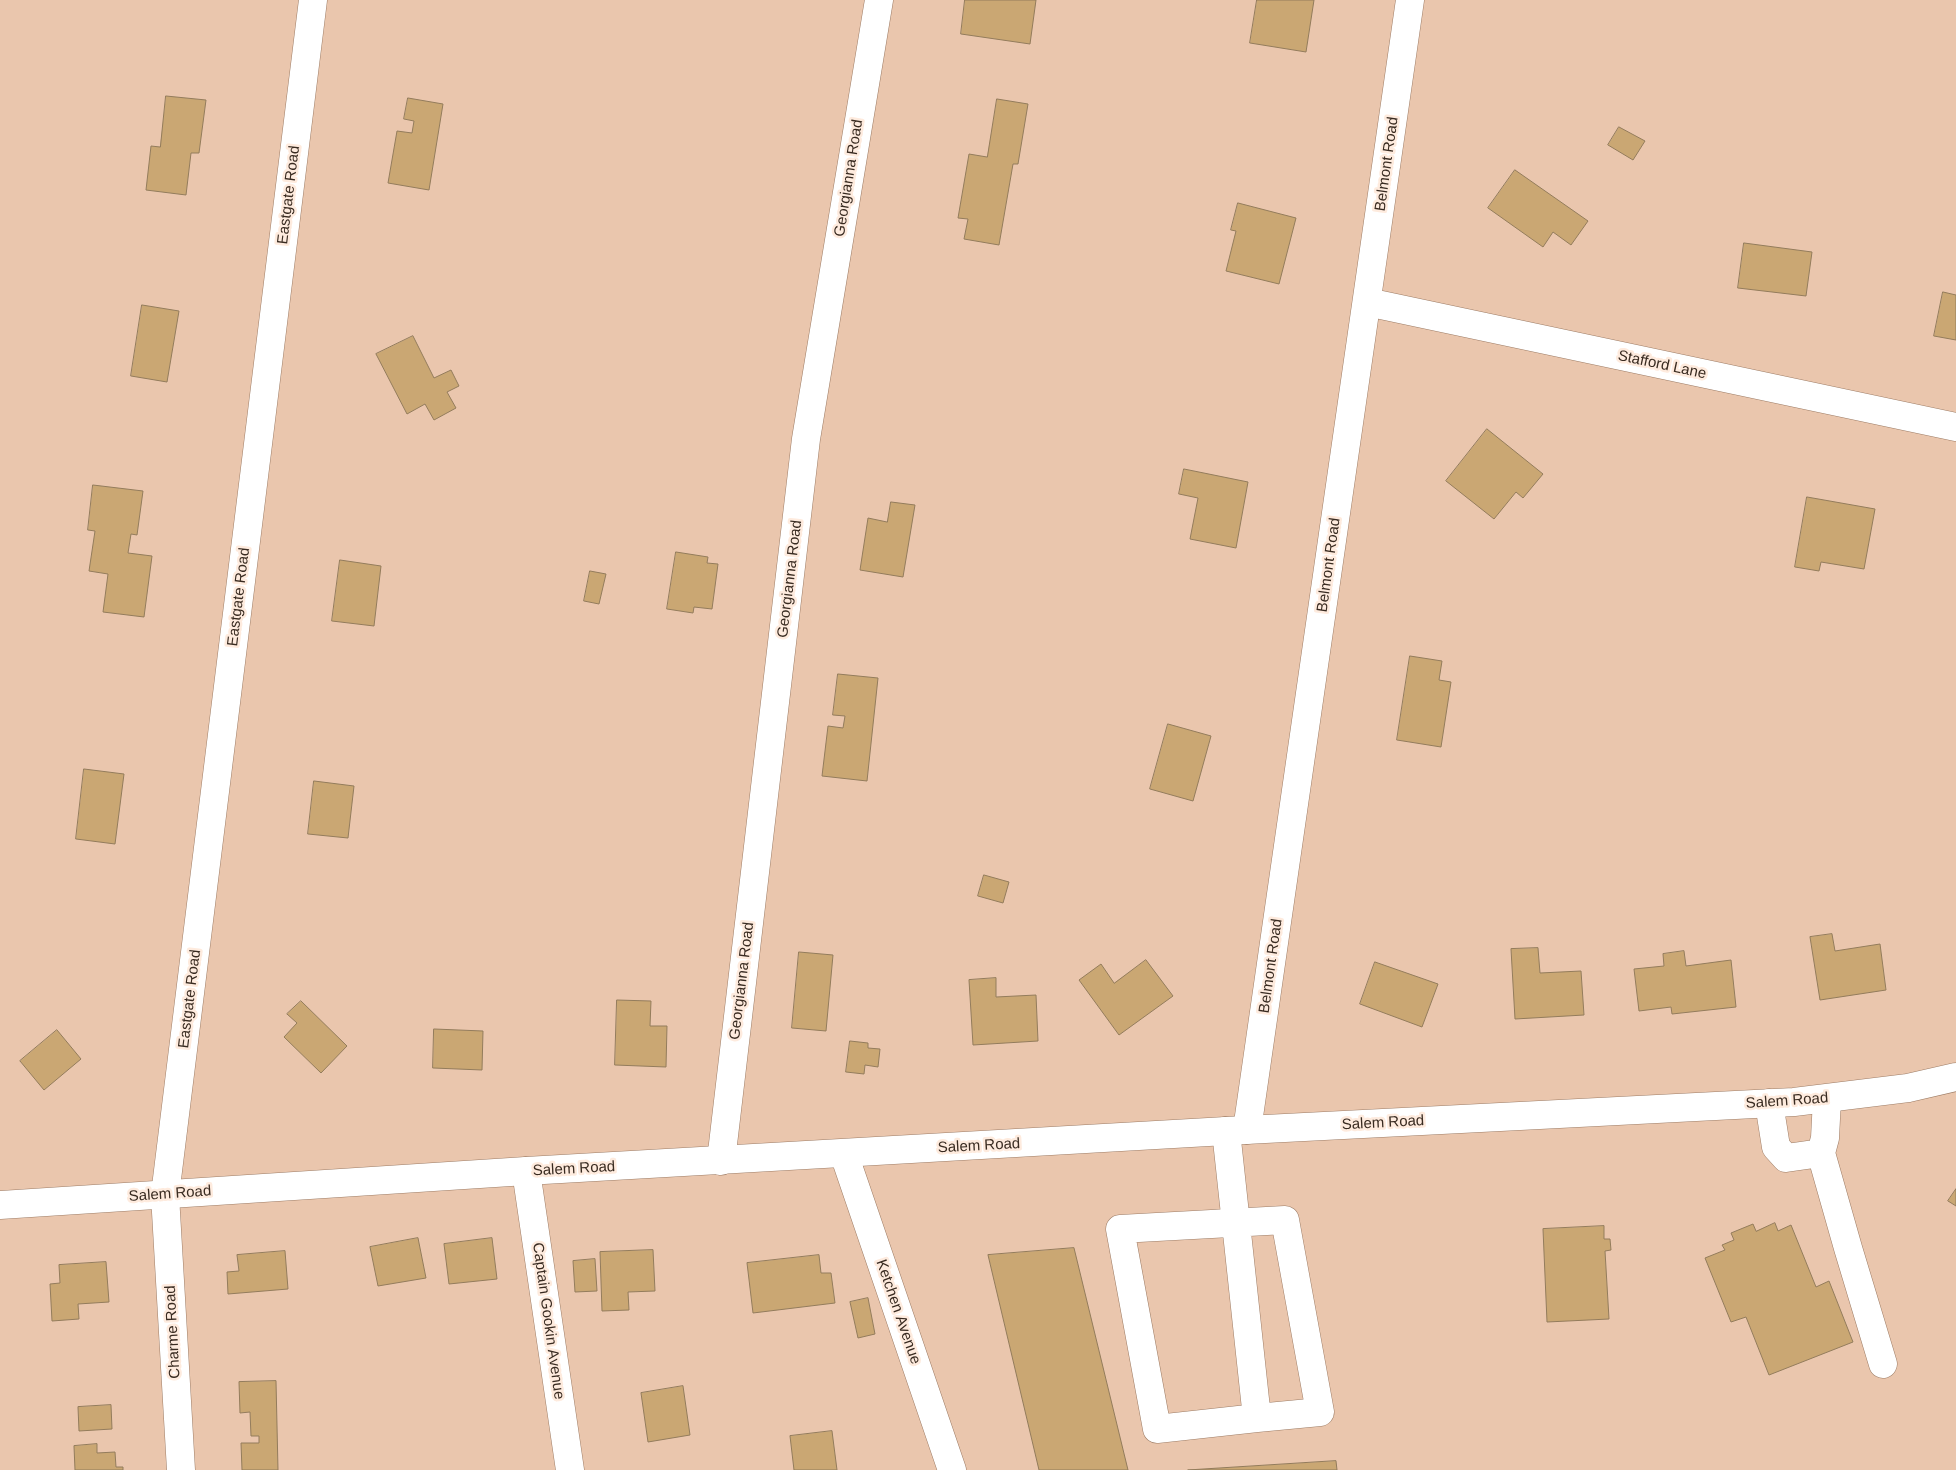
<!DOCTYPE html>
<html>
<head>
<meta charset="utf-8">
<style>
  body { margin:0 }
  canvas { display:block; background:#eac6ad }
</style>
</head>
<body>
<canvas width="1956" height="1470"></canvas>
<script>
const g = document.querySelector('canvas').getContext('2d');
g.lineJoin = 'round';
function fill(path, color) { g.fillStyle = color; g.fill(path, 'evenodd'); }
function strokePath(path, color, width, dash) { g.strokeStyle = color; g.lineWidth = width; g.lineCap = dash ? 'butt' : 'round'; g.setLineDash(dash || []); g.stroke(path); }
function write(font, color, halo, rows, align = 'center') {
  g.font = font + ' Arial,sans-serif'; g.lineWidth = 5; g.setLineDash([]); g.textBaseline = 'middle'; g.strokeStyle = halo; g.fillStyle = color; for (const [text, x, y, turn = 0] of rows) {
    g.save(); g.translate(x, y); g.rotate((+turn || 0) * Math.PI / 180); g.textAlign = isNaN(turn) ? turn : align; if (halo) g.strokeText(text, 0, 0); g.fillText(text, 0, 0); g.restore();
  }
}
const building = new Path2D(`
  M965,0H1036L1030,44L961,34Z
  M1257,0H1314L1306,52L1250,43Z
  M166,96L206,100L199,153H191L186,195L146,190L151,146L160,147Z
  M408,98L443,104L429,190L388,183L397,131L412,133L414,121L404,119Z
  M997,99L1028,104L1018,164H1013L999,245L964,239L968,219L958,218L969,154L987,157Z
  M1619,127L1645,141L1633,160L1608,145Z
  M1515,170L1588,221L1571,245L1553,232L1543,247L1488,208Z
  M1238,203L1296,218L1279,284L1226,271L1236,231L1231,230Z
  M1744,243L1812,252L1806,296L1738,288Z
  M1943,292L1956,295V340L1934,336Z
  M142,305L179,311L167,382L131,376Z
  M413,336L434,378L451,370L459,386L447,392L456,408L434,420L425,404L407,414L376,354Z
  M1487,429L1543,474L1523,498L1516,492L1494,519L1446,481Z
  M1184,469L1248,482L1236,548L1190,539L1198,498L1179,494Z
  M93,485L143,491L137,535L131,534L128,553L152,556L144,617L103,612L108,574L89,571L95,531L88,530Z
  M1807,497L1875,509L1864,569L1821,562L1819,571L1795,567Z
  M891,502L915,505L903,577L860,570L868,518L887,522Z
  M676,552L708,557L707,563L718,564L712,609L694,607L693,613L667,609Z
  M340,560L381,566L374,626L332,621Z
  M590,571L606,574L599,604L584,601Z
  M1410,656L1442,661L1439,680L1451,682L1441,747L1397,740Z
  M838,674L878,678L867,781L822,776L828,726L843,728L845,716L833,715Z
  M1168,724L1211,736L1193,801L1150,789Z
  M84,769L124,774L115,844L76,839Z
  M314,781L354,786L348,838L308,834Z
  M984,875L1009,882L1003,903L978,896Z
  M1832,934L1835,951L1880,944L1886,990L1820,1000L1810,937Z
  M1538,948L1540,973L1581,971L1584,1015L1515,1019L1511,949Z
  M1684,951L1686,966L1731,960L1736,1007L1672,1014L1671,1007L1639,1011L1634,969L1664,966L1663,954Z
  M799,952L833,955L826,1031L792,1028Z
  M1146,960L1173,996L1119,1035L1079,980L1101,964L1114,983Z
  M1375,962L1438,984L1422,1027L1360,1004Z
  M996,978V997L1036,995L1038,1041L973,1045L969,980Z
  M617,1000L651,1001L650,1026H667L666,1067L615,1065Z
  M301,1001L347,1046L321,1073L284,1037L297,1023L287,1014Z
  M434,1029L483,1031L482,1070L433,1068Z
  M57,1030L81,1059L44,1090L20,1061Z
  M850,1041L868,1043V1048L880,1049L878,1067L865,1065L864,1074L846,1072Z
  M1956,1189V1206L1948,1201Z
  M1775,1223L1778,1231L1791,1225L1816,1287L1829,1281L1853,1342L1769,1375L1746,1317L1731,1322L1705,1258L1725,1250L1722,1245L1734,1240L1731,1233L1753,1224L1756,1231Z
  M1604,1226V1239H1610L1611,1250L1605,1251L1609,1319L1547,1322L1543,1229Z
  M418,1238L426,1278L378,1286L370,1247Z
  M492,1238L497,1279L449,1284L444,1244Z
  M1074,1248L1128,1470H1039L988,1255Z
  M653,1250L655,1291L628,1292L629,1310L602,1311L600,1252Z
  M285,1251L288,1289L228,1294L227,1272L239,1271L237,1255Z
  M819,1255L821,1273H831L835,1303L753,1313L747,1263Z
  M595,1259L597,1291L575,1292L573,1261Z
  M106,1262L109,1302L78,1304L79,1319L52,1321L50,1284L60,1283L59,1265Z
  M868,1298L875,1334L858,1338L850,1302Z
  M276,1381L278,1470H242L241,1443H259V1436H251L250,1412L240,1413L239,1382Z
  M683,1386L690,1435L648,1442L641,1393Z
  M111,1405L112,1429L79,1431L78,1407Z
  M832,1431L837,1470H794L790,1436Z
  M97,1444V1453L115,1452L116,1467H123V1470H75L74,1446Z
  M1336,1461L1337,1470H1188Z`);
fill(building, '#caa773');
strokePath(building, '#937c5c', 1);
const minor = new Path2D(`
  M1367,302L1956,427
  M1769,1103L1776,1147L1786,1158L1821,1153L1825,1138L1827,1099
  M1247,1130L1410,0
  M1226,1131L1257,1418L1320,1412L1285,1220L1120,1229L1157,1429L1257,1418
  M1821,1153L1848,1248L1883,1364
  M844,1154L952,1470
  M721,1161L806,439L879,0
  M526,1171L570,1470
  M181,1470L165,1195L313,0`);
const major = new Path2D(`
  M0,1205L526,1171L1226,1131L1794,1102L1908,1088L1956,1077`);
strokePath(minor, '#9d7c65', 29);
strokePath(major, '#9d7c65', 29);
strokePath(minor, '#fff', 28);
strokePath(major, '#fff', 28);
write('15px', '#392b21', '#feebde', [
  ["Belmont Road",1387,164,-82],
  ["Georgianna Road",849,178,-81],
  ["Eastgate Road",289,195,-83],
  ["Stafford Lane",1662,365,12],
  ["Belmont Road",1329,565,-82],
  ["Georgianna Road",790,579,-83],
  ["Eastgate Road",239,597,-83],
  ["Belmont Road",1271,966,-82],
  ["Georgianna Road",742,981,-83],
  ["Eastgate Road",190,999,-83],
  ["Salem Road",1787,1101,-4],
  ["Salem Road",1383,1123,-3],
  ["Salem Road",979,1146,-3],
  ["Salem Road",574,1169,-3],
  ["Salem Road",170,1194,-4],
  ["Ketchen Avenue",898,1312,71],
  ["Captain Gookin Avenue",548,1321,82],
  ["Charme Road",173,1332,-93]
]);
</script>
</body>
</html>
